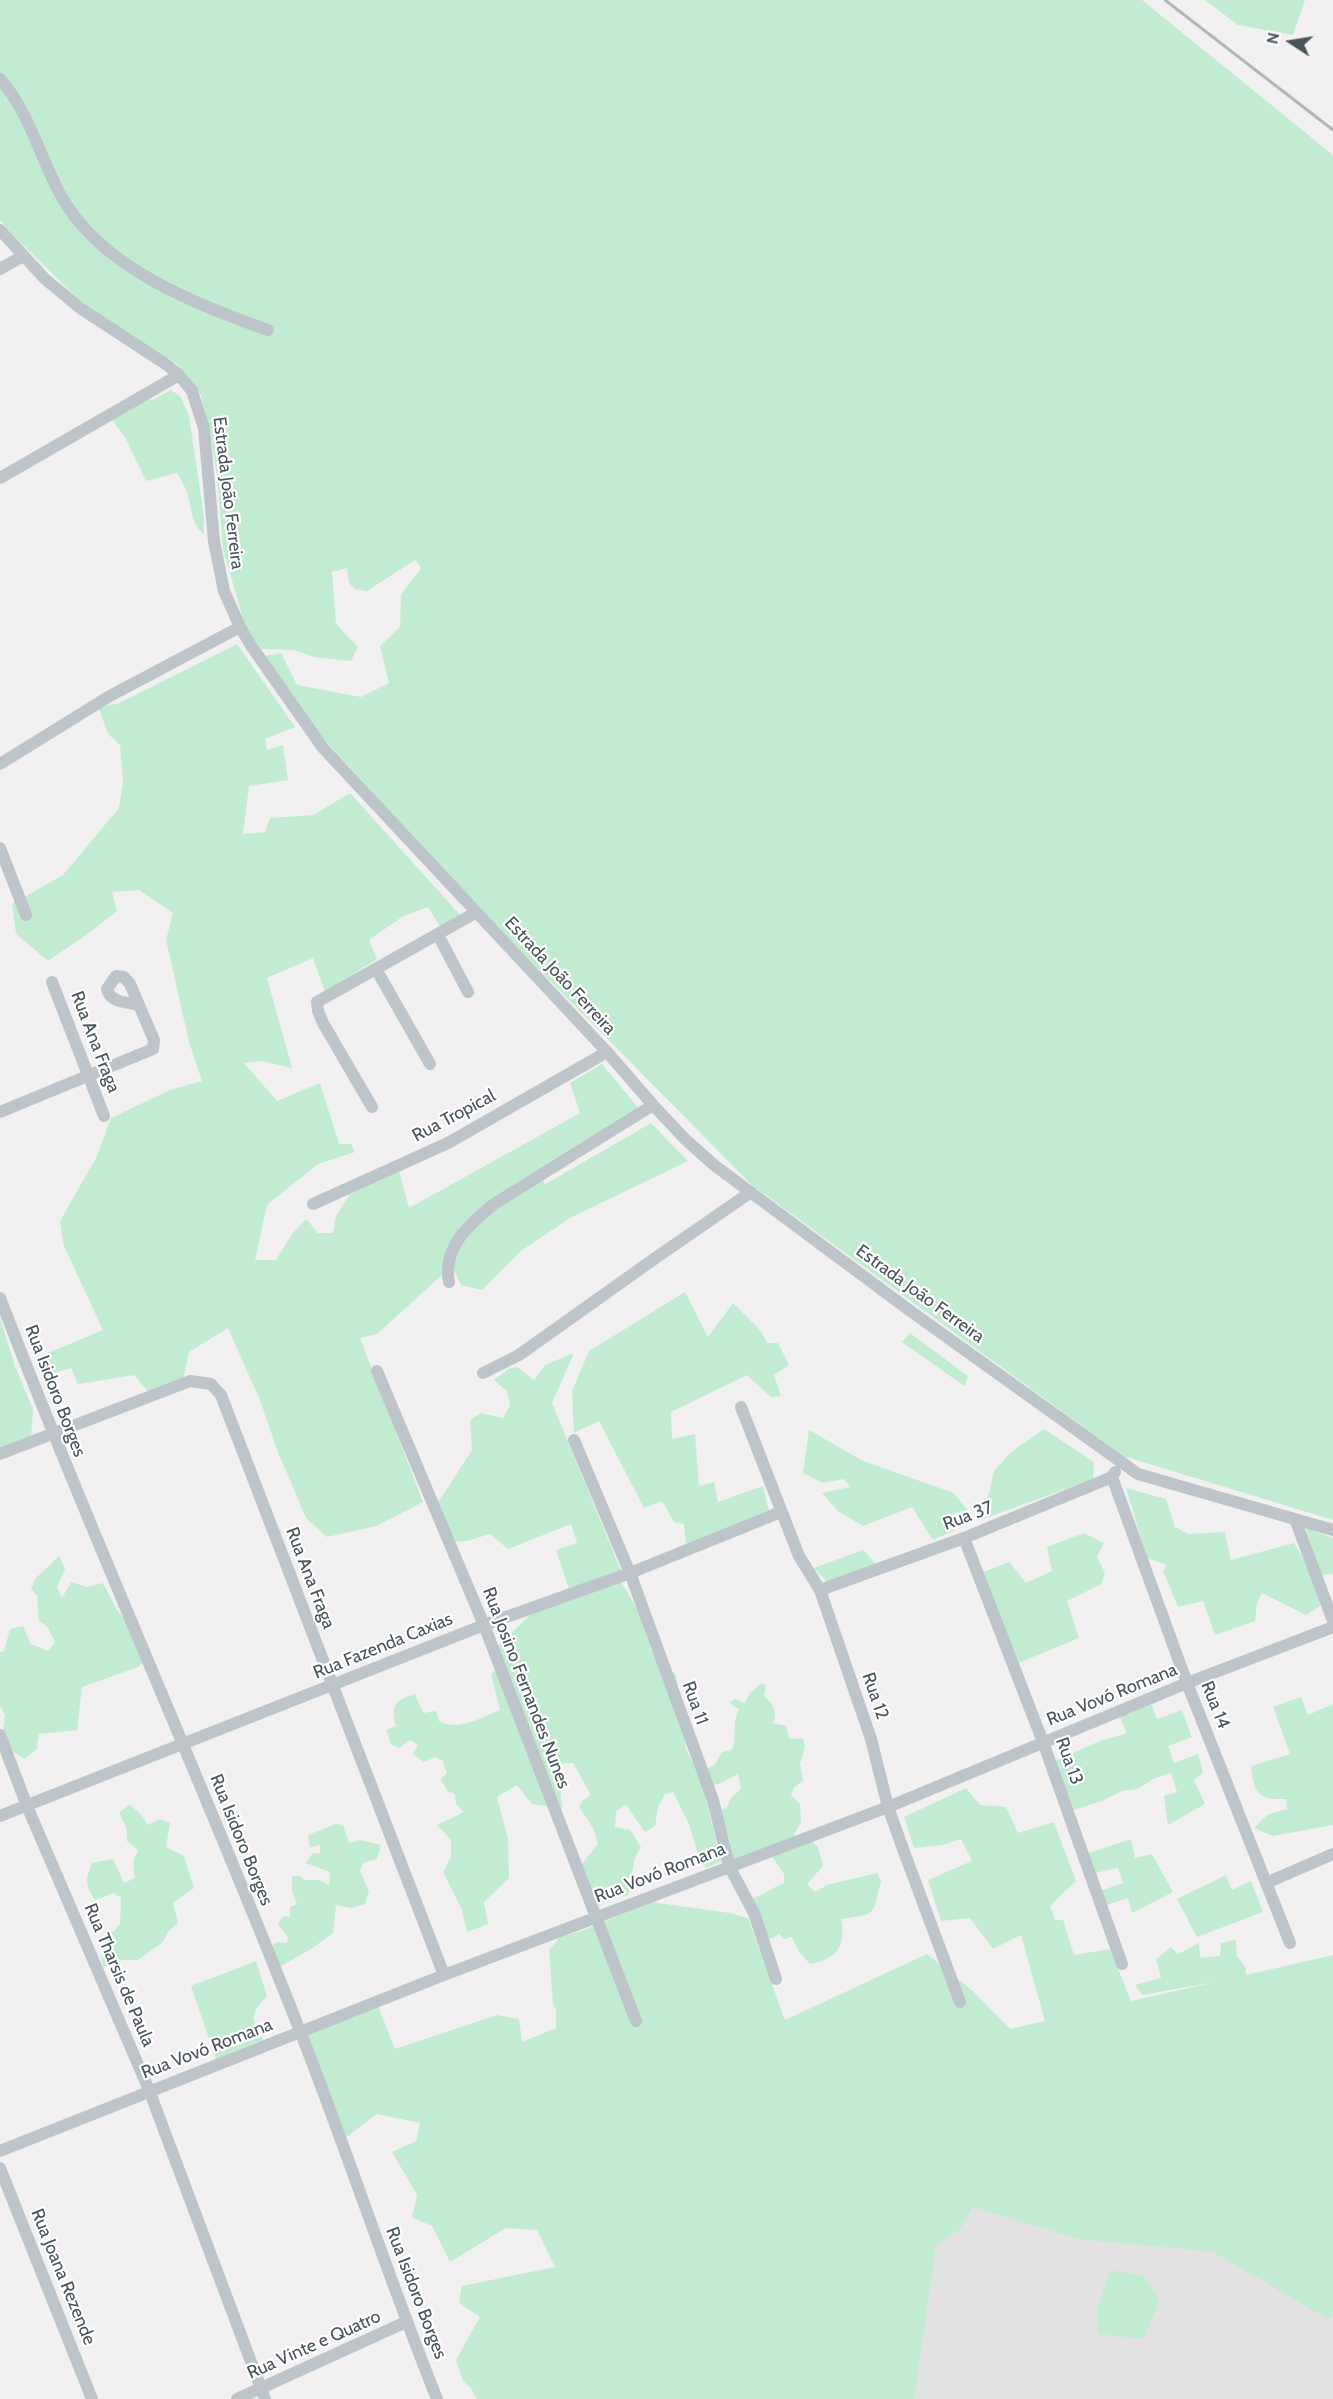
<!DOCTYPE html>
<html>
<head>
<meta charset="utf-8">
<style>
  body { margin:0 }
  #map { position:relative; width:1333px; height:2399px; overflow:hidden; background:#f2f0f0; font-family:Cabin,sans-serif }
  canvas { display:block }
  .north { position:absolute; left:1261px; top:12px; width:60px; height:60px; -webkit-text-stroke:4px #fff; paint-order:stroke; rotate:282deg; font-size:16px; font-weight:700; line-height:24px; text-align:center; color:#49545c }
  .north::after { content:''; display:block; margin:auto; width:21px; height:27px; background:#49545c; clip-path:polygon(50% 0,100% 100%,50% 72%,0 100%) }
</style>
</head>
<body>
<div id="map">
<canvas width="1333" height="2399"></canvas>
<div class="north">N</div>
</div>
<script>
const g = document.querySelector('canvas').getContext('2d');
g.lineJoin = 'round';
function fill(path, color) { g.fillStyle = color; g.fill(path, 'evenodd'); }
function strokePath(path, color, width, dash) { g.strokeStyle = color; g.lineWidth = width; g.lineCap = dash ? 'butt' : 'round'; g.setLineDash(dash || []); g.stroke(path); }
function write(font, color, halo, rows, align = 'center') {
  g.font = font + ' Cabin,sans-serif'; g.lineWidth = 4.5; g.setLineDash([]); g.textBaseline = 'middle'; g.strokeStyle = halo; g.fillStyle = color; for (const [text, x, y, turn = 0] of rows) {
    g.save(); g.translate(x, y); g.rotate((+turn || 0) * Math.PI / 180); g.textAlign = isNaN(turn) ? turn : align; if (halo) g.strokeText(text, 0, 0); g.fillText(text, 0, 0); g.restore();
  }
}
fill(new Path2D(`
  M1333,2040V2399H726L634,2112Z`), '#e3e1e1');
fill(new Path2D(`
  M0,0H1142L1333,155V1520L1123,1456L752,1185L479,909L324,739L265,656L281,653L297,685L361,697L389,683L380,646L400,627L401,595L421,568L415,560L367,591L355,589L349,583L347,568L332,572L336,624L358,647L351,661L314,657L294,650L261,649L245,626L223,549L217,475L209,426L200,393L176,363L130,336L79,300L11,233L0,220Z
  M1205,0H1305L1293,35L1238,25Z
  M171,390L181,397L189,416L204,517V534C190,525 192,504 186,490C184,484 180,479 177,473L146,481L125,437L111,419L146,399L152,400Z
  M237,644L295,727L265,739L267,750L283,745L288,780L249,786L243,834L265,832L270,818L313,815L350,793L462,917L441,928L428,907L402,917L369,940L377,959L325,992L313,958L267,978L292,1068L261,1061L244,1063L277,1101L320,1083L339,1144H351L355,1152L318,1164L267,1205L255,1260H276L292,1234L306,1219L318,1233H333L336,1216L350,1194L399,1171L409,1208L580,1113L570,1083L602,1064L639,1109L543,1168L544,1185L651,1123L688,1161L570,1218L521,1251L482,1290L461,1285L452,1266L377,1334L360,1338L423,1502L376,1526L327,1537L306,1518L278,1452L259,1398L228,1328L189,1352L183,1380L148,1392L134,1375L78,1384L71,1368L47,1375L39,1373L36,1358L103,1330L64,1246L60,1221L96,1158L111,1118L170,1090L202,1081L189,1042L166,940L173,913L139,890L112,892L117,911L89,933L48,961L16,934L12,904L63,875L119,808L123,781L120,745L108,734L98,706L117,704Z
  M685,1292L708,1337L733,1303L759,1329L768,1343H778L789,1365L774,1375L781,1396L771,1397L747,1375L671,1412L672,1439L695,1434L699,1486L714,1482L718,1502L763,1486L769,1511L686,1545L684,1524L674,1522L662,1501L644,1508L599,1421L574,1433L572,1391L589,1351Z
  M0,1318L15,1366L33,1410L31,1437L0,1448Z
  M910,1333L968,1376L964,1386L902,1342Z
  M574,1353L552,1403L622,1573L569,1589L556,1550L577,1543L571,1524L508,1549L490,1534L467,1541L452,1542L437,1504L472,1450L470,1420L481,1413L503,1418L510,1405L507,1391L494,1380L510,1368L517,1367L534,1380L545,1365Z
  M1044,1429L1094,1462L1093,1479L983,1519L994,1471L1011,1452Z
  M809,1430L863,1461L954,1493L967,1510L952,1514L955,1530L933,1540L912,1507L863,1526L838,1511L822,1493L850,1487L844,1479L823,1483L803,1473Z
  M1126,1488L1166,1499L1175,1527L1188,1534L1225,1532L1231,1560L1294,1543C1306,1563 1320,1582 1320,1606L1306,1615L1262,1593L1257,1603L1255,1621L1215,1635L1203,1601L1178,1607L1163,1571L1167,1565L1147,1558Z
  M1306,1528L1333,1538V1574L1320,1575Z
  M1084,1533L1104,1543L1097,1557L1105,1573L1101,1584L1067,1601L1079,1638L1016,1664L981,1573L1009,1562L1026,1583L1052,1571L1047,1547Z
  M863,1550L876,1564L827,1582L814,1568Z
  M59,1556L65,1569L57,1587L62,1598L71,1582L87,1587L103,1583L117,1610L127,1622L144,1661L138,1667L82,1687L77,1730L39,1734L37,1749L25,1759L13,1752L3,1731L5,1715L0,1706V1652L4,1651L10,1629L23,1626L31,1644L48,1651L55,1642L47,1626L39,1621L37,1596L31,1589L36,1578Z
  M621,1582L638,1610L652,1652L676,1675L686,1749L702,1782L721,1861L707,1868L701,1864L689,1824L673,1792L665,1794L658,1807L655,1826L645,1832L626,1805L616,1811L615,1827L630,1830L641,1847L635,1858L628,1895L612,1899L598,1906L581,1865L598,1844L593,1828L579,1807L583,1800L591,1795L573,1763L553,1764L560,1784L562,1808L532,1804L517,1785L497,1797L508,1839L509,1878L484,1902L488,1924L467,1932L462,1910L443,1872L451,1857V1840L437,1825L464,1812L456,1804L455,1794L448,1791L440,1779L447,1773L442,1760L435,1757L424,1762L413,1754L418,1745L410,1740L399,1748L391,1744L386,1730L396,1726C390,1706 395,1700 415,1694L423,1713L436,1711L439,1721C458,1732 482,1717 500,1710L491,1674L503,1663L498,1646L532,1613Z
  M762,1683L766,1686L764,1696C773,1703 778,1712 773,1723L786,1726L789,1738L803,1739L805,1747L800,1764L803,1781L794,1787L791,1795L800,1804L801,1822L794,1835L798,1845L811,1840L818,1847L823,1866L807,1884L815,1892L827,1885L877,1873L881,1881C872,1916 878,1914 841,1919C846,1947 837,1959 810,1964L799,1952L792,1937L784,1939L779,1934L773,1938L766,1939L752,1898C763,1896 773,1887 784,1883V1874L772,1856L733,1859L728,1853L730,1842L720,1810L727,1808L730,1799L741,1789L738,1774L719,1784L711,1785L707,1769L715,1764L722,1752L731,1750C739,1740 730,1726 739,1709L734,1707L730,1702L735,1699L744,1703L750,1693Z
  M1301,1697L1308,1715L1333,1704V1825L1273,1836L1254,1828L1267,1815L1287,1809L1286,1799C1258,1800 1254,1794 1251,1766L1290,1754L1273,1707Z
  M1151,1704L1157,1719L1182,1710L1192,1737L1168,1746L1174,1763L1198,1754L1203,1773L1194,1780L1205,1804L1168,1825L1164,1796L1177,1792L1171,1773L1155,1778L1137,1789L1122,1791L1102,1801L1068,1812L1053,1762L1100,1741L1127,1733L1119,1715Z
  M966,1788L980,1805L1006,1807L1018,1833L1054,1822L1076,1881L1050,1906L1055,1920H1063L1074,1955L1110,1949L1131,2001L1215,1982L1142,1995L1135,1985L1161,1978L1156,1959L1171,1947L1178,1954L1199,1943L1200,1958L1220,1956L1221,1943L1236,1940L1237,1956L1246,1968V1975L1333,1955V2314L1328,2319L1213,2252L1079,2239L973,2207L960,2229L936,2245L914,2399H477L471,2388L463,2381L456,2360L480,2317L459,2303L462,2286L555,2267L537,2230L506,2228L450,2262L432,2226L412,2217L417,2195L392,2152L416,2141L420,2123L377,2114L345,2138L306,2034L378,2006L395,2049L497,2015L519,2019L522,2042L556,2028V2009L553,2005L549,1950L560,1937L582,1931L651,1902L730,1913L748,1918L785,2020L927,1954L974,1992L1010,2029L1045,2021L1021,1935L993,1949L970,1918L941,1921L928,1880L972,1861L961,1839L942,1845L914,1848L904,1817Z
  M130,1804L144,1818L147,1825L160,1819L170,1823L166,1847L184,1856L194,1888L173,1903L178,1923L168,1932L163,1942L138,1960H121L103,1967C99,1939 105,1943 120,1924L121,1898L114,1893L95,1900C85,1888 85,1877 92,1863L113,1859L124,1883L135,1878L133,1863L138,1850L127,1841L126,1827L119,1813Z
  M336,1824L343,1825L349,1843L360,1840L381,1845L377,1859L363,1863L360,1871L369,1891L365,1904L351,1908L336,1905L333,1933L311,1949L281,1966L269,1963L264,1951L277,1942L287,1943L288,1937L278,1924L283,1916L290,1917V1907L297,1904L292,1891V1876H300L304,1880H319L329,1885L330,1872L306,1863L312,1854L320,1853V1845L310,1847L308,1835Z
  M1131,1839L1135,1858L1152,1854L1173,1892L1132,1913L1128,1898L1107,1905L1097,1892L1123,1883L1118,1868L1090,1874L1083,1855Z
  M1226,1875L1232,1890L1251,1881L1263,1912L1197,1937L1177,1899Z
  M256,1961L267,1996C249,2014 252,2019 263,2040L216,2059L191,1986Z
  M1110,2270L1144,2276L1160,2301L1143,2339L1098,2334L1097,2308Z`), '#c2ecd1');
strokePath(new Path2D(`
  M0,79C29,112 39,154 59,192C98,267 193,303 268,330
  M0,230L45,279L80,308L167,365L179,375L192,391L204,428L214,541L224,591L240,627L252,647L323,748L607,1052L653,1105L685,1139L714,1165L909,1310L1138,1474L1333,1530
  M0,269L23,256
  M0,478L179,375
  M0,764L108,697L240,627
  M0,848L26,915
  M438,935L468,992
  M376,969L430,1064
  M52,982L104,1116
  M372,1107L323,1023L318,1011L317,1002L475,913
  M0,1112L153,1049L154,1040L130,984L124,977L116,976L107,989C110,1003 127,1002 139,1005
  M313,1204L448,1143L607,1052
  M449,1282C442,1247 470,1224 494,1204L653,1105
  M0,1298C95,1545 204,1785 300,2031C348,2153 388,2277 437,2399
  M377,1371L484,1625L636,2021
  M483,1373L519,1355L654,1259L751,1192
  M741,1407L799,1556L820,1590L871,1739L888,1807L903,1849L960,2002
  M574,1440L630,1573L713,1800L729,1866L754,1913L776,1979
  M0,1454L190,1381L211,1384L221,1395L444,1975
  M1112,1477L1187,1683L1290,1943
  M1295,1519L1333,1621
  M964,1538L1043,1742L1122,1964
  M820,1590L964,1538L1112,1477L1115,1472
  M0,1735L27,1806L149,2090L265,2399
  M0,1816L484,1625L630,1573L781,1512
  M1266,1883L1333,1854
  M0,2151L444,1975L888,1807L1187,1683L1333,1627
  M0,2168L92,2399
  M237,2399L406,2322`), '#bdc5cb', 12);
strokePath(new Path2D(`
  M1165,0L1333,130`), '#b3b6ba', 3);
write('18px', '#49545c', '#fff', [
  ["Estrada João Ferreira",228,493,83],
  ["Estrada João Ferreira",560,976,47],
  ["Rua Ana Fraga",95,1042,69],
  ["Rua Tropical",454,1116,-28],
  ["Estrada João Ferreira",920,1294,36],
  ["Rua Isidoro Borges",55,1391,69],
  ["Rua 37",968,1516,-21],
  ["Rua Ana Fraga",310,1578,69],
  ["Rua Fazenda Caxias",383,1646,-22],
  ["Rua Josino Fernandes Nunes",526,1688,69],
  ["Rua Vovó Romana",1112,1695,-22],
  ["Rua 12",875,1696,71],
  ["Rua 11",695,1703,70],
  ["Rua 14",1215,1705,68],
  ["Rua 13",1069,1761,70],
  ["Rua Isidoro Borges",241,1840,68],
  ["Rua Vovó Romana",660,1873,-21],
  ["Rua Tharsis de Paula",119,1975,67],
  ["Rua Vovó Romana",207,2049,-21],
  ["Rua Joana Rezende",63,2277,68],
  ["Rua Isidoro Borges",416,2293,69],
  ["Rua Vinte e Quatro",314,2345,-24]
]);
</script>
</body>
</html>
